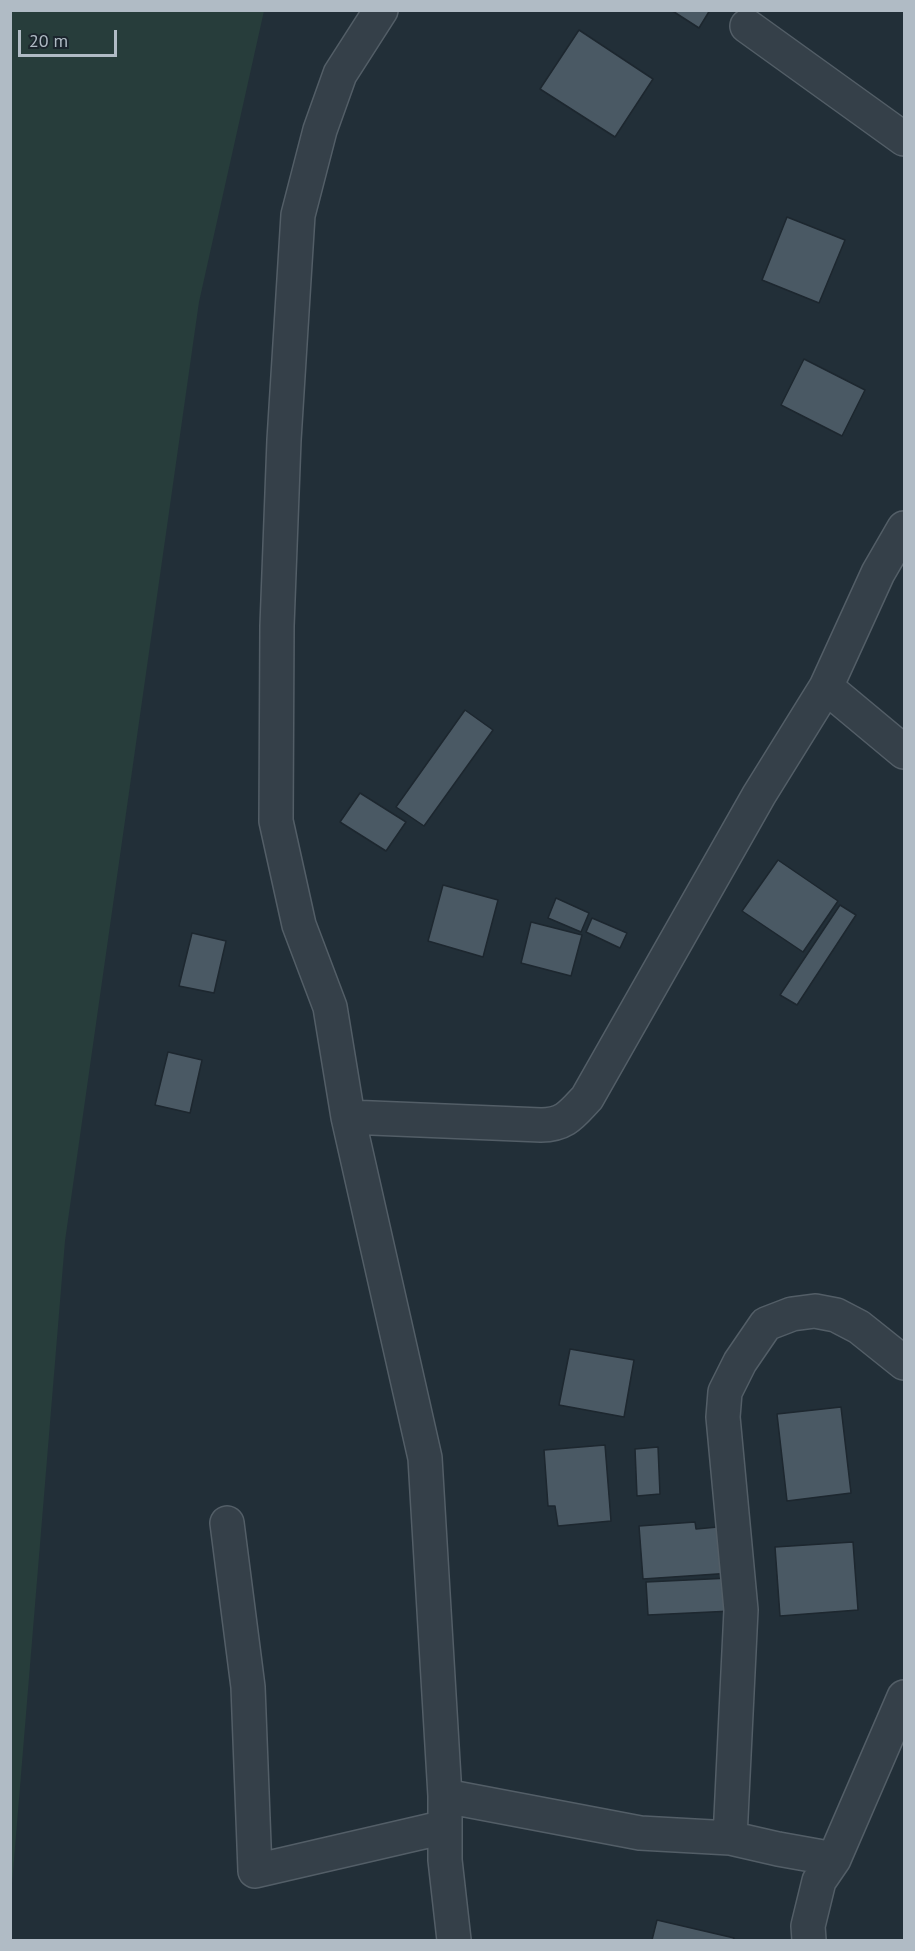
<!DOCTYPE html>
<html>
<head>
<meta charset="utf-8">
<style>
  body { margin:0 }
  #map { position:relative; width:915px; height:1951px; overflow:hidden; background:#222f38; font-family:"PT Sans",sans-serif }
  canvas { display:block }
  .frame { position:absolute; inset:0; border:12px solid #b0bbc5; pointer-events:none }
  .scale { position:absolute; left:18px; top:30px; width:99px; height:27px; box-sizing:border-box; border:3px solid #b0bbc5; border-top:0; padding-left:8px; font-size:18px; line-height:21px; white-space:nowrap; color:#b0bbc5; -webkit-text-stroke:4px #1b252d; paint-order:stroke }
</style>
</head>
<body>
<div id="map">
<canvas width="915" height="1951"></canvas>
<div class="frame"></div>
<div class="scale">20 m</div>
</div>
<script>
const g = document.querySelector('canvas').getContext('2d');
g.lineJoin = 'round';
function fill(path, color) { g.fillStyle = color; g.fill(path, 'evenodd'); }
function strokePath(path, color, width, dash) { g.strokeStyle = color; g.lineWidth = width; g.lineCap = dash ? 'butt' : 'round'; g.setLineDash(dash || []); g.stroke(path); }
fill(new Path2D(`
  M11,10L264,11L199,302L65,1241L11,1896Z`), '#273d3b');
const building = new Path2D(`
  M671,10H710L699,28Z
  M579,30L653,79L615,137L540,89Z
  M787,217L845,240L819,303L762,280Z
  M804,359L865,390L842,436L781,405Z
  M465,710L493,730L424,826L396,807Z
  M360,793L406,822L386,851L340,822Z
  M778,860L838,901L803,952L742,911Z
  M443,885L498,900L483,957L428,941Z
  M556,898L589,913L581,932L548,918Z
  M840,905L856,915L797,1005L780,995Z
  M592,918L627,933L620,948L586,932Z
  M531,922L582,935L571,976L521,963Z
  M192,933L226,941L214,993L179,986Z
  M168,1052L202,1060L190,1113L155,1105Z
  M570,1349L634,1360L624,1417L559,1405Z
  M841,1407L851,1493L787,1501L777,1414Z
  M605,1445L611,1521L558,1526L555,1506H548L544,1450Z
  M658,1447L660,1494L637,1496L635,1449Z
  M695,1522L696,1529L729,1526L732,1573L643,1579L639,1526Z
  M853,1542L858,1610L780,1616L775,1547Z
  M730,1578L732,1611L648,1615L646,1582Z
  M657,1920L734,1938L733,1940H652Z`);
fill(building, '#4a5964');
strokePath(building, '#1d272f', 1.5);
const minor = new Path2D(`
  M381,10L340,74L320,130L298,215L284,440L277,626L276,821L299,925L330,1007L348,1117L425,1458L445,1796V1860L454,1940
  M747,26L904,139
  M826,687L904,752
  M348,1117L541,1125C565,1125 572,1114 587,1098L759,795L826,687L878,573L904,528
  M227,1523L248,1687L255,1871L445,1827
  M445,1796L640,1833L730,1838L778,1849L834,1859
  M730,1838L741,1610L723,1417L725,1392L740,1362L766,1324L792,1314L815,1311L836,1315L859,1327L904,1363
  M809,1940L808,1926L819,1881L834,1859L904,1697`);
strokePath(minor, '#535e67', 36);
strokePath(minor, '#354049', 33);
</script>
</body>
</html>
